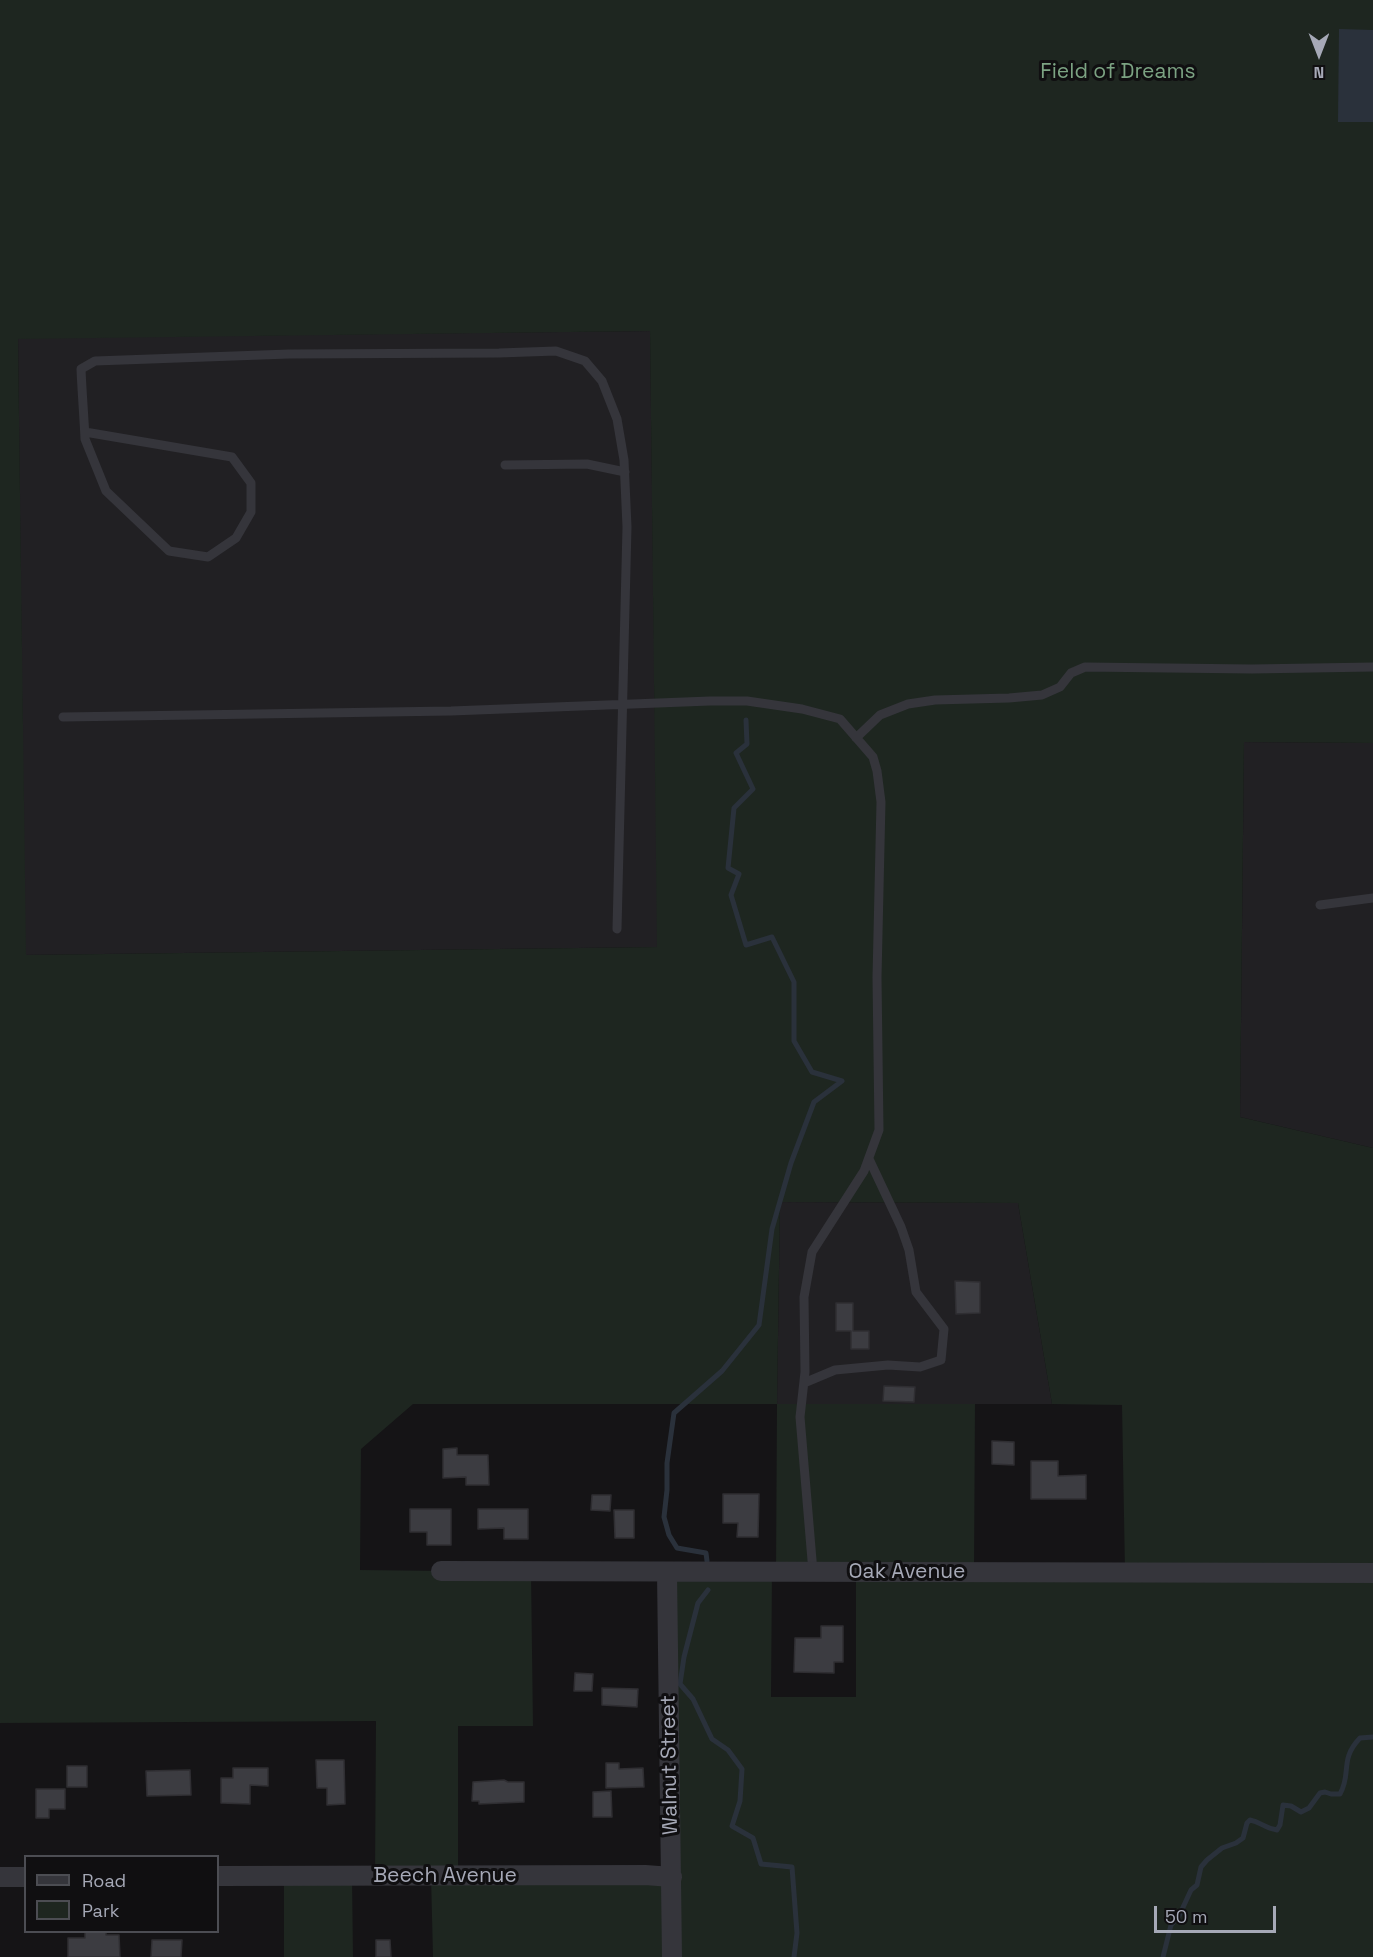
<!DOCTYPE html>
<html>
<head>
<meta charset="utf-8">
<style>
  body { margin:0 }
  #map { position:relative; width:1373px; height:1957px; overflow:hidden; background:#151416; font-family:"Space Grotesk",sans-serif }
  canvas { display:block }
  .legend { position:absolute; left:24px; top:1855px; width:195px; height:78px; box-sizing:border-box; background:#100f11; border:2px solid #4c4d53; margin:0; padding:8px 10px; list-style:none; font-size:18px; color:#a6a9b7 }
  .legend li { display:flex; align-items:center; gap:12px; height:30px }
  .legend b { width:30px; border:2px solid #4c4d53 }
  .north { position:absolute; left:1289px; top:24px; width:60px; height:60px; -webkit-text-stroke:4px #100f11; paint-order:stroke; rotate:180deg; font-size:16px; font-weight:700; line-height:24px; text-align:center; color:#a6a9b7 }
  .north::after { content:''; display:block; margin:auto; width:21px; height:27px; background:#a6a9b7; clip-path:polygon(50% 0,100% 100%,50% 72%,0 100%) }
  .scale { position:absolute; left:1154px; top:1906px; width:122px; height:27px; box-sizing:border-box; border:3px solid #a6a9b7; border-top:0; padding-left:8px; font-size:18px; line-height:21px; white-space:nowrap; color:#a6a9b7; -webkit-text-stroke:4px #100f11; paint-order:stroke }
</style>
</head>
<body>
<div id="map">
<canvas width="1373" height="1957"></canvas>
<ul class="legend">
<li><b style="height:8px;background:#35353b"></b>Road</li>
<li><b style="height:16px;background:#1e2620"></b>Park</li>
</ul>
<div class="north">N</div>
<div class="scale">50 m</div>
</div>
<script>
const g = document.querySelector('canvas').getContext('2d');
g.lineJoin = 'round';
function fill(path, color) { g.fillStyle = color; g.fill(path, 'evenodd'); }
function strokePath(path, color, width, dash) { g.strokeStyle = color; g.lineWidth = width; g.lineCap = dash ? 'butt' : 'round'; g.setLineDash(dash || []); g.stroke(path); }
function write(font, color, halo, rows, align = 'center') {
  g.font = font + ' "Space Grotesk",sans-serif'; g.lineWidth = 6; g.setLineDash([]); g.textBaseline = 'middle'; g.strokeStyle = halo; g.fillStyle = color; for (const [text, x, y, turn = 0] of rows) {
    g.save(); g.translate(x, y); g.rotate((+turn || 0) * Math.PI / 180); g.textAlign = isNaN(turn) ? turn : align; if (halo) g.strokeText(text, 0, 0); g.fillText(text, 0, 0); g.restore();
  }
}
fill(new Path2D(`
  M650,331L658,947L25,955L18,338Z
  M1244,742L1373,743V1148L1240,1117Z
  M780,1202L1018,1203L1052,1404H777Z`), '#212023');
fill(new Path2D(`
  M0,0H1373V743L1244,742L1240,1117L1373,1148V1957H433L431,1876H375L376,1721L0,1723ZM650,331L657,947L26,955L18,339ZM780,1202L1018,1203L1052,1404L1122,1405L1125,1572H974L975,1404H777ZM413,1404H777L776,1572H856V1697H771L772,1572L667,1573L672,1877L458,1876V1726H533L531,1572L360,1570L361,1449Z
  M284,1876H352L353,1957H284Z`), '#1e2620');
fill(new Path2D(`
  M1339,29L1373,30V122H1338Z`), '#2a313b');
strokePath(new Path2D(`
  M707,1561L706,1553L677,1548L669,1535L664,1517L667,1490V1463L674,1413L722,1371L759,1325L772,1229L791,1163L814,1102L842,1081L812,1072L794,1041V982L772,937L746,945L731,895L739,874L728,868L734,808L753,789L736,753L747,744L746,720
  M708,1590L698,1603L684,1657L680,1684L693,1699L712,1739L728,1750L742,1769L740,1801L732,1826L753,1838L761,1864L792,1867L797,1933L794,1957
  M1163,1957L1171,1925L1179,1916L1191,1890L1197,1885L1201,1867L1207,1860L1222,1848L1236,1843L1243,1838L1247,1823L1250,1820C1261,1822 1264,1828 1277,1830L1280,1825L1283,1805L1291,1806L1301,1812L1309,1808L1320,1793L1325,1792L1331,1794H1340C1352,1773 1339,1760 1360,1738L1373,1737`), '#2a313b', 5);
const building = new Path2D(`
  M955,1281L980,1282V1313L956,1314Z
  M836,1303H853V1331H869V1349H851V1331H836Z
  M884,1386L915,1387L914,1402L883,1401Z
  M992,1441L1014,1442V1465L992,1464Z
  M457,1448V1455H488L489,1485H466V1477L443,1478V1449Z
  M1031,1461H1058V1476L1086,1475V1499H1031Z
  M723,1494H759L758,1537H737L738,1523H723Z
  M592,1495H611L610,1511L591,1510Z
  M410,1509H451V1545H427V1532H410Z
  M478,1509H528V1539H504V1528L478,1529Z
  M614,1510H634V1538H615Z
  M821,1626H843V1662H834V1673L794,1672L795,1638H821Z
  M575,1673L593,1674L592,1691H574Z
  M602,1688L638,1689L637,1707L602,1705Z
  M316,1760H344L345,1804L327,1805V1788H317Z
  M606,1763H619V1769L643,1768L644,1787L606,1788Z
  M67,1766H87V1787H67Z
  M233,1768H268V1786L250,1785V1804L221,1803V1778H233Z
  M190,1770L191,1795L147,1796L146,1771Z
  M504,1780L508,1782H524V1802L479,1804V1801H472L473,1782Z
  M36,1789H65V1809H49V1818H36Z
  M611,1791L612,1817H593V1792Z
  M85,1932H106V1935H119L120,1957H68V1938H85Z
  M152,1940H182L181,1957H151Z
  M376,1940H390L391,1957H376Z`);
fill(building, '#3c3c41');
strokePath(building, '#2f2e32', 1.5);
strokePath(new Path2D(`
  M85,432L232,457L251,483V512L236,538L208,557L169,551L106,491L85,439C84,416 82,393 81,369L95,361L289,354L499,353L556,351L585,361L602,381L617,419L624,460L627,527L617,929
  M505,465L587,464L625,472
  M63,717L451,711L710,701H747L802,709L840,719L873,757L877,771L881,802L877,977L879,1130L864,1171L812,1252L804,1297L805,1372L800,1417L813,1572
  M856,738L880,715L908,704L935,700L1009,698L1042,695L1060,687L1071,673L1085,667L1252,669L1373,667
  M1320,905L1373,898
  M804,1383L835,1370L888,1365L920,1367L941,1360L944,1329L916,1292L909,1250L901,1227L869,1159`), '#35353b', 9);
strokePath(new Path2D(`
  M441,1571C751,1574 1062,1572 1373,1573
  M667,1573L672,1957
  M218,1876L645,1875L672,1877
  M0,1877H26`), '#35353b', 20);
write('21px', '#7ca383', '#100f11', [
  ["Field of Dreams",1118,72]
]);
write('21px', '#a6a9b7', '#100f11', [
  ["Oak Avenue",907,1572],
  ["Walnut Street",670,1765,-91],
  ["Beech Avenue",445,1876]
]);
</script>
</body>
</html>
